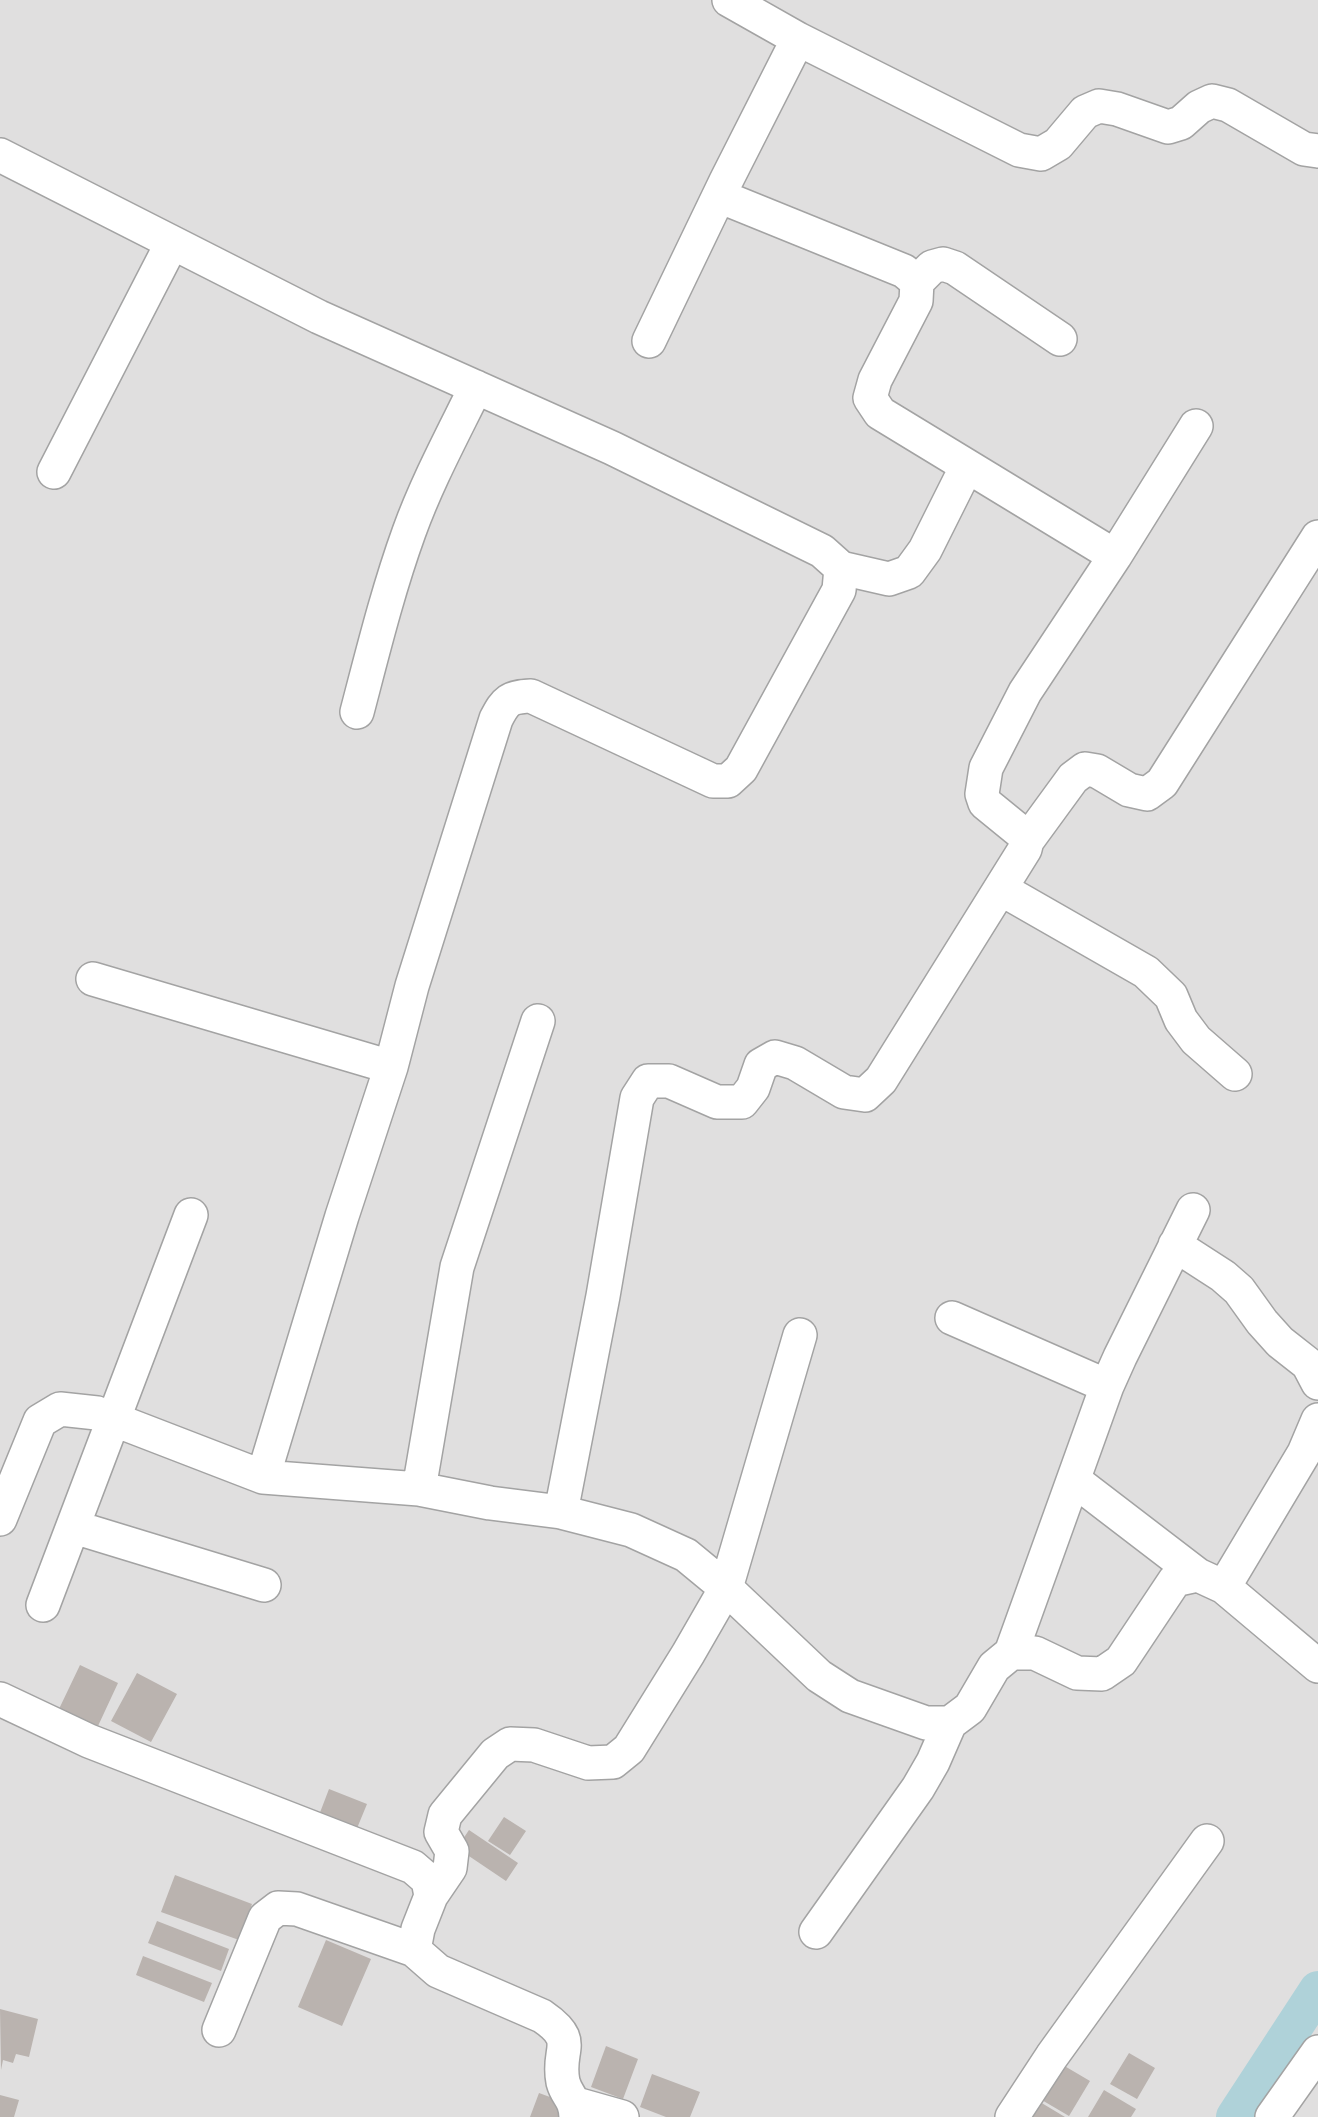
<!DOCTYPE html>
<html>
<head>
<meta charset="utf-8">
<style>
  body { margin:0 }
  canvas { display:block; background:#f1eeea }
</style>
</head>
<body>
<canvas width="1318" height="2117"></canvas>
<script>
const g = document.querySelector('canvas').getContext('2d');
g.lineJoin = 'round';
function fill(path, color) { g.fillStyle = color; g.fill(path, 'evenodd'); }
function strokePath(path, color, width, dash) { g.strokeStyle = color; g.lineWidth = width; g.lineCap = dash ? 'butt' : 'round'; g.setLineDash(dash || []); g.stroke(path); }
fill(new Path2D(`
  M0,0H1318V2117H0Z`), '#e0dfdf');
strokePath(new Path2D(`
  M1235,2117L1318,1990`), '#afd2d9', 38);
fill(new Path2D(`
  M80,1665L118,1683L98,1726L59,1709Z
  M137,1673L177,1694L151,1742L111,1721Z
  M329,1789L367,1804L353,1838L316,1823Z
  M504,1817L526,1831L510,1855L488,1841Z
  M469,1830L518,1863L506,1881L457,1848Z
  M175,1875L252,1904L239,1940L161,1912Z
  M157,1921L229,1949L221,1971L148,1943Z
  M326,1940L371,1959L342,2026L298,2007Z
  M143,1956L212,1983L204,2002L136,1975Z
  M0,2009L38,2019L29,2057L16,2054L13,2063L3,2060L1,2070Z
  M606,2046L638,2059L623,2099L591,2087Z
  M1129,2053L1155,2068L1137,2099L1110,2084Z
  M1056,2061L1090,2081L1069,2116L1035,2096Z
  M652,2074L700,2092L690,2117H666L640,2107Z
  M1104,2090L1136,2109L1131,2117H1088Z
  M539,2093L569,2104L563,2117H530Z
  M0,2095L19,2100L14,2117H0Z
  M1035,2099L1065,2117H1025Z`), '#bab3af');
const street = new Path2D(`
  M729,0L798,39L1019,150L1041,154L1058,144L1085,112L1099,106L1117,109L1168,127L1181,123L1199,107L1212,101L1228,105L1304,149L1318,151
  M0,155L319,317L612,448L822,551L841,568L839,590L741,769L728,781H713L531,696C509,697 506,700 496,719L412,986L391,1067L342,1216L263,1477L419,1489L490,1503L561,1512L631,1530L686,1555L726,1588L819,1676L850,1696L926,1723H950L970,1708L994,1667L1011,1653H1035L1077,1673L1102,1674L1121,1661L1175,1580L1198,1575L1224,1587L1318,1666
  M719,196L904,271L917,282L916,301L875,380L870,398L880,413L1115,556
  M917,282L932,267L943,264L955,268L1060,339
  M649,341L726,181L798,39
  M54,472L172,243
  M841,568L889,579L909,572L925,550L967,466
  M357,712C373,651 388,590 409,532C427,482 453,434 476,387
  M1027,841L1073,778L1085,769L1097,771L1129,790L1147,794L1162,783L1318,537
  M1001,889L1146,972L1171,996L1181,1020L1196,1040L1235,1074
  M93,979L391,1067
  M1175,1245L1223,1276L1239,1290L1262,1322L1280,1342L1308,1364L1318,1383
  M952,1318L1107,1386
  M1074,1480L1198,1575
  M419,1489L457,1267L538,1021
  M561,1512L603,1296L637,1098L648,1081H669L717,1102H742L753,1088L761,1065L775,1057L795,1063L844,1092L865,1095L881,1080L1025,849L1027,841L1023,834L985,803L982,794L986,768L1025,692L1115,556L1196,426
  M0,1519L40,1421L60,1409L97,1413L263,1477
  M74,1527L264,1585
  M1224,1587L1304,1453L1318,1420
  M43,1605L191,1215
  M1011,1653L1107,1386L1120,1357L1193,1210
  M0,1699L89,1741L413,1867L428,1880L431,1896L418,1929L414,1950L438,1971L542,2016C580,2042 556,2048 563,2082C567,2097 575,2097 576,2117
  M431,1896L450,1868L452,1851L441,1832L445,1815L495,1754L510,1744L534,1745L588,1763L613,1762L629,1749L688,1654L726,1588L800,1335
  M816,1932L918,1788L933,1762L950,1723
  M219,2030L265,1918L278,1908L297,1909L414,1950
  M576,2104L622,2117
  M1012,2117L1052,2056L1207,1841
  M1272,2117L1318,2052`);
strokePath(street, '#a3a3a3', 36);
strokePath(street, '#fff', 33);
</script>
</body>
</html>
